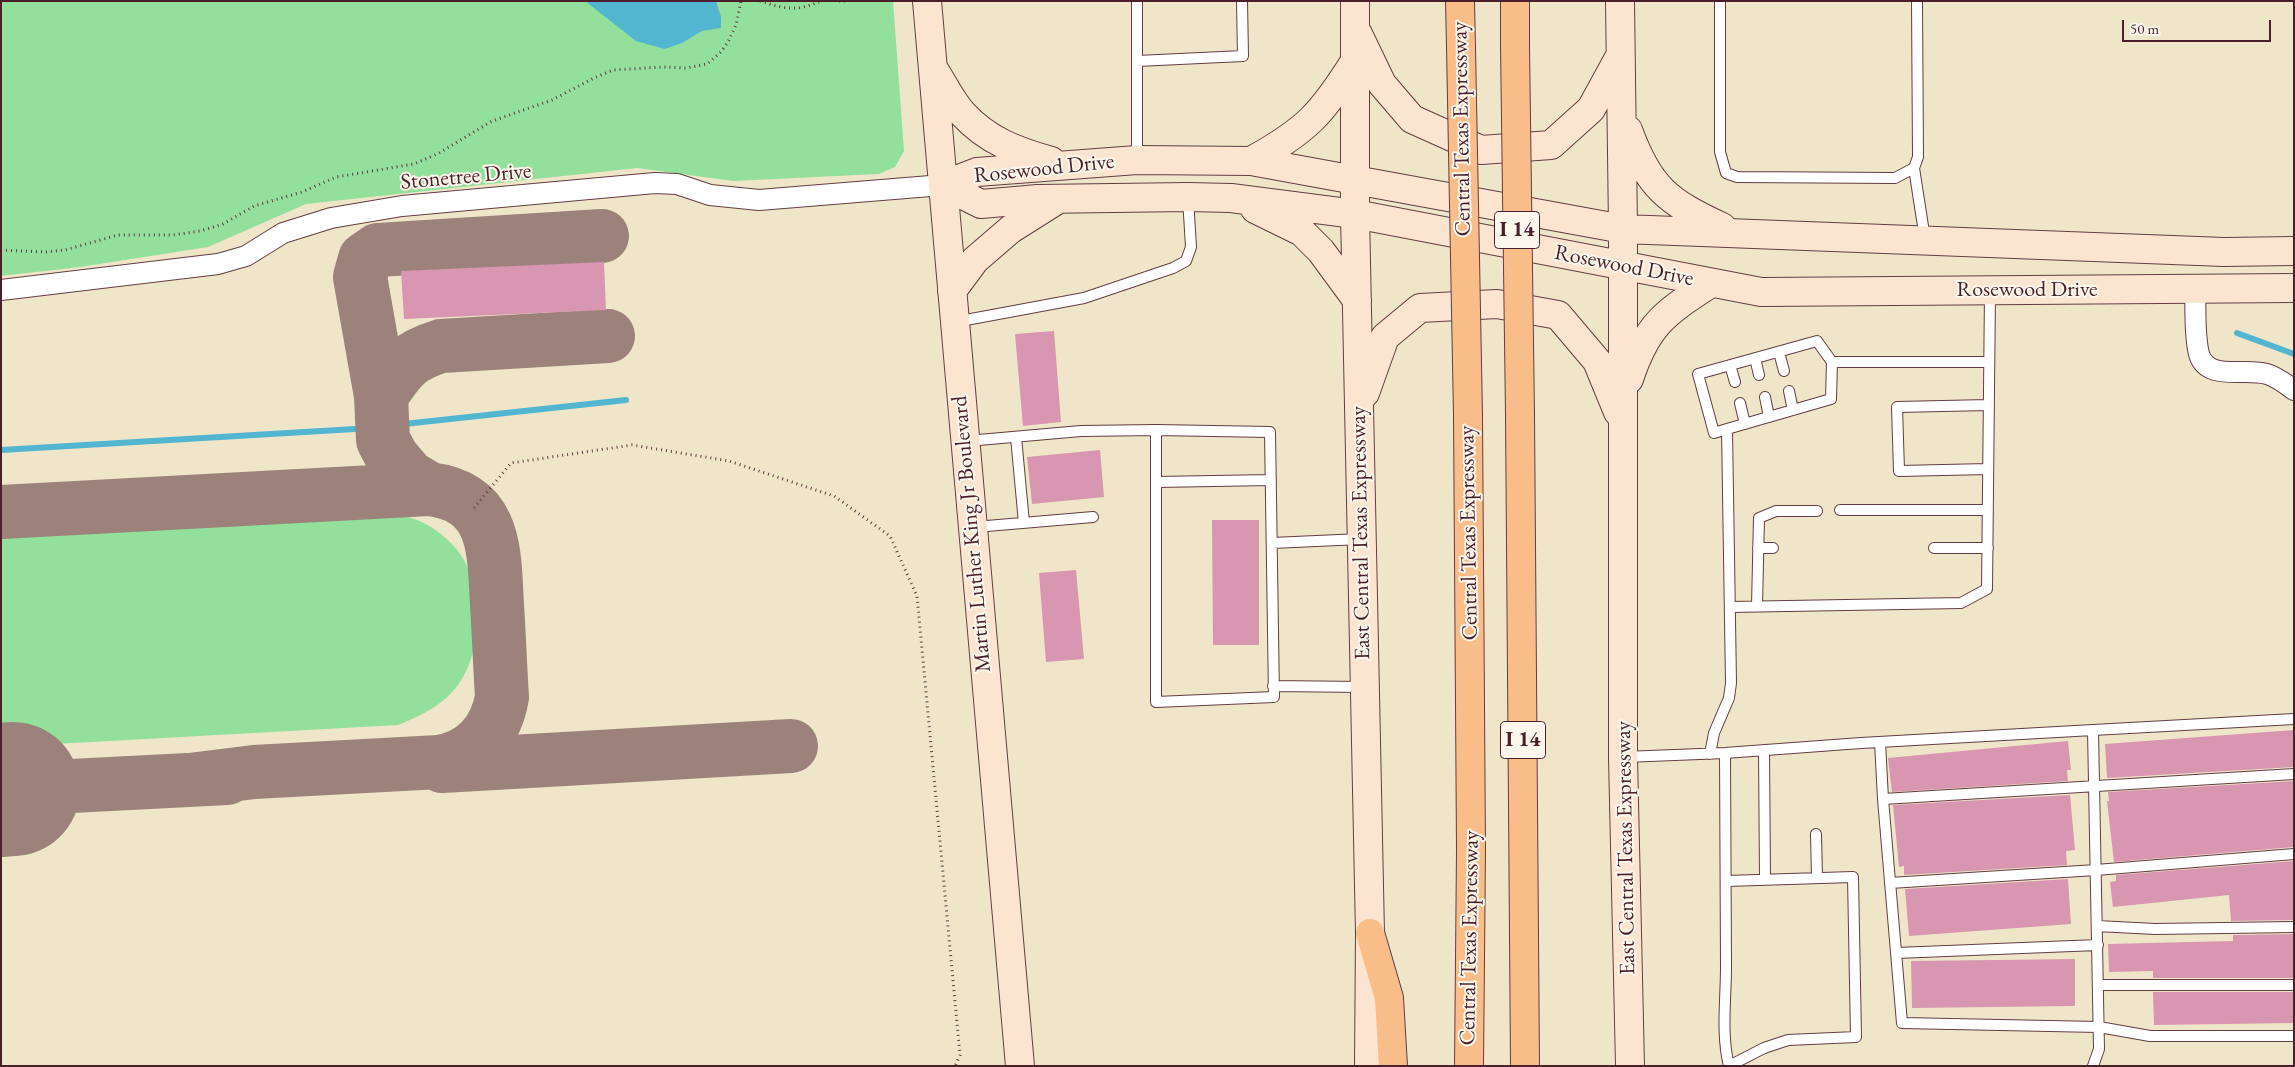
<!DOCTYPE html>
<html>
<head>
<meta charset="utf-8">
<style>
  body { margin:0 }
  #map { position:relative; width:2295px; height:1067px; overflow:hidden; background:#efe6c9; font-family:"EB Garamond",serif }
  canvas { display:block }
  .frame { position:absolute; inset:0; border:2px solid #4a1f2b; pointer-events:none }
  .scale { position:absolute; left:2122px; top:20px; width:149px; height:22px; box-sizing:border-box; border:2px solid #4a1f2b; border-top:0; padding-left:6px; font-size:15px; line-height:18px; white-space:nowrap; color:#4a1f2b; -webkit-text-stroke:4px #fbf7ec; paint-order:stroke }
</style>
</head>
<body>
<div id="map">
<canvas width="2295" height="1067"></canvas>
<div class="frame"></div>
<div class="scale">50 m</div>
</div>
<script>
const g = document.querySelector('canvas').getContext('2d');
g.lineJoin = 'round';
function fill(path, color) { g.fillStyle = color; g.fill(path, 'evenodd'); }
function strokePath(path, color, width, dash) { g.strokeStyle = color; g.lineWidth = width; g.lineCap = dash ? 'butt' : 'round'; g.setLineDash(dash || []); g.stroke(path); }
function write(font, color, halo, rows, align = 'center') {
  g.font = font + ' "EB Garamond",serif'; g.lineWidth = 4; g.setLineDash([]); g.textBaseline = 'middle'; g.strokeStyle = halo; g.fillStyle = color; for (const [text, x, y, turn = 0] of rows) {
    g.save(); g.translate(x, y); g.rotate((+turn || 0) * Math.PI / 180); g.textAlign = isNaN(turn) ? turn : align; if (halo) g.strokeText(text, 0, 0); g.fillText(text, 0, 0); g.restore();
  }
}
fill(new Path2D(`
  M1,1H893L904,151L895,167L879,174L733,181L637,168L306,204L208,247L80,267L1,276Z
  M373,513C381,514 391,513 399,515C428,519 462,545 470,574C473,586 474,599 475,612C477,638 474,663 458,685C442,706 422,715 398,725L1,747V534Z`), '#93df9c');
fill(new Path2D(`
  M585,1H716L721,17V28L702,31L682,43L665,49L636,41Z`), '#53b6d1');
strokePath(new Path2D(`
  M2237,333L2294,354
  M404,424L626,400
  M1,450L355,429`), '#53b6d1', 6);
strokePath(new Path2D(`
  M381,396C400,367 408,356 441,346L608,336
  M429,489L409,477L392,457L383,440L381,396L360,277L365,259L378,250L602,236
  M1,512L429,489C497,497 494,551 497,605C499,636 500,666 502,697C496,732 475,756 439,762L254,772L190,780
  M442,766L791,746
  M13,789L227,778`), '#9c827a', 54);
strokePath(new Path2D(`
  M1,790L13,789`), '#9c827a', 134);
fill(new Path2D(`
  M604,262L606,310L404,319L401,271Z
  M1054,331L1061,422L1023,426L1015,334Z
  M1100,450L1104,497L1032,504L1027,457Z
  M1212,520H1259V645H1213Z
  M1076,570L1084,659L1046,662L1039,573Z
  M2294,730V767L2107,778L2105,744Z
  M2068,741L2071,770H2067L2068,781L1892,792L1888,758Z
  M2294,781V847L2114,862L2107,801H2109L2108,792Z
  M2070,795L2075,850L2066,851L2067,865L1904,875V866L1899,867L1893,805Z
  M2294,861V920L2231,921L2229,895L2113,907L2110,882L2116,881V875Z
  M2068,879L2071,924L1909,936L1905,889Z
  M2294,934V978H2153V971L2109,972L2108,944L2233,941V935Z
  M2075,959V1006L1912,1008L1911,961Z
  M2153,992H2294V1023L2154,1025Z`), '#d896b0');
const service = new Path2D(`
  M1137,1V160
  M1720,1V152L1726,173L1737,177L1895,178L1914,168L1918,157L1917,1
  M1137,61L1243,56L1242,1
  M1914,168L1925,239
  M955,322L1084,298L1173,268L1186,261L1191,247L1188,198
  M1779,352L1784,371
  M1755,358L1759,375
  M1730,365L1735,382
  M1789,391L1793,410
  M1765,397L1769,417
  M1740,403L1745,424
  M1727,429L1714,433L1698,374L1817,341L1832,362
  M1016,437L1024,523
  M967,441L1081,431L1156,430L1270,432L1274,697L1156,702V430
  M1988,469L1899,471L1897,407L1989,405
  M1156,482L1271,480
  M1840,510H1988
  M975,527L1093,517
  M1272,543L1361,539
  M1758,548H1773
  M1934,548H1988
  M1757,606L1759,518L1776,511H1817
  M1730,607L1961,603L1987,589L1990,291
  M1273,686L1364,687
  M2093,730L2294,719
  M1880,742L1883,799L2294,774
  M1764,750L1765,879
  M1725,753C1725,824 1726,896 1726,967C1726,1000 1721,1034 1729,1066L1764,1048L1788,1040L1856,1037L1853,877L1726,881
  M1710,754L1714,733L1729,698L1731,683L1727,429L1831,399L1832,362H1989
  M1624,757L1725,753L1861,743L2093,730L2099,1049L2093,1066
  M1883,799L1902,1023L2099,1027L2150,1036H2294
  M1816,834L1817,878
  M1890,883L2096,870L2294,854
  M2097,926L2155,929L2294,927
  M1896,953L2098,945
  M2098,985H2294`);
const minor = new Path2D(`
  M2195,289C2196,310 2194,334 2199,354C2207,382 2246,367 2267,374C2277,377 2286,384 2294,390
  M1,290L218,264L246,256L283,233L331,218L402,206L655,183L677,184L710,195L759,200L943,185`);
const secondary = new Path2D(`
  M927,1L1020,1066
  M1355,1V214L1370,933L1369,1066
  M1620,1L1623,229V757L1630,1066
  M1358,34L1382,84L1412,119L1481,150L1551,145L1591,109L1620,56
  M935,71C944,85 952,102 963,114C988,141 1016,151 1051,161
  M1628,130C1649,188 1668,202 1722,227
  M1251,161C1306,131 1322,114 1355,61
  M943,185L981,204L1038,199L1188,197L1231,198L1355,214L1761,292L2294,288
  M943,185L977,172L1137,160L1251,161L1623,229L2224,252L2294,251
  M1255,209L1302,232L1321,251L1357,300
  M952,291L975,260L1011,229L1057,200
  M1629,379C1647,324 1665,313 1711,283
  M1365,393L1385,337L1420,308L1497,304L1558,315L1597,361L1618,412`);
const motorway = new Path2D(`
  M1460,1L1461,47
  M1515,1V45
  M1520,415L1525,1066
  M1468,416L1471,850L1469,1066
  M1370,933L1389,998L1393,1066`);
strokePath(service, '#633d43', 12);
strokePath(minor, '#633d43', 22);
strokePath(secondary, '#633d43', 30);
strokePath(motorway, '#633d43', 30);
strokePath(new Path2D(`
  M760,1C785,9 796,12 821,1
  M839,1H846
  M1,250L45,252L65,250L118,235H173L200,231L223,224L254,206L302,192L336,177L414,164L439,153L492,121L552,100L594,78L613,70L663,67L686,68L707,64L721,52L728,42L736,25L741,1
  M474,508L511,463L632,445L729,461L834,496L890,536L917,596L960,1055L955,1066`), '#633d43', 3, [1, 4]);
strokePath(service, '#fff', 10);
strokePath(minor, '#fff', 20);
strokePath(secondary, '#fce5d0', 28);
strokePath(motorway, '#f8bd89', 28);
const motorwayBridge = new Path2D(`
  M1515,45L1520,415
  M1461,47L1468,416`);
strokePath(motorwayBridge, '#633d43', 30, []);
strokePath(motorwayBridge, '#f8bd89', 28);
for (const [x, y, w] of [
  [1517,230,45],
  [1523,740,45]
]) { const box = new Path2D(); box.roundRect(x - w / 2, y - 18.5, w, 37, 4); g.fillStyle = '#fbf7ec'; g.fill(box); strokePath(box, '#4a1f2b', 1); }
write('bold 21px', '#4a1f2b', null, [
  ["I 14",1517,230],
  ["I 14",1523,740]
]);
write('22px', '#4a1f2b', '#fbf7ec', [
  ["Central Texas Expressway",1462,129,-91],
  ["Rosewood Drive",1044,169,-6],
  ["Stonetree Drive",466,177,-5],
  ["Rosewood Drive",1624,266,11],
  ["Rosewood Drive",2027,290],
  ["East Central Texas Expressway",1361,533,-91],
  ["Central Texas Expressway",1469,533,-91],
  ["Martin Luther King Jr Boulevard",972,534,-95],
  ["East Central Texas Expressway",1626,848,-91],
  ["Central Texas Expressway",1470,938,-89]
]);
</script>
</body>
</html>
